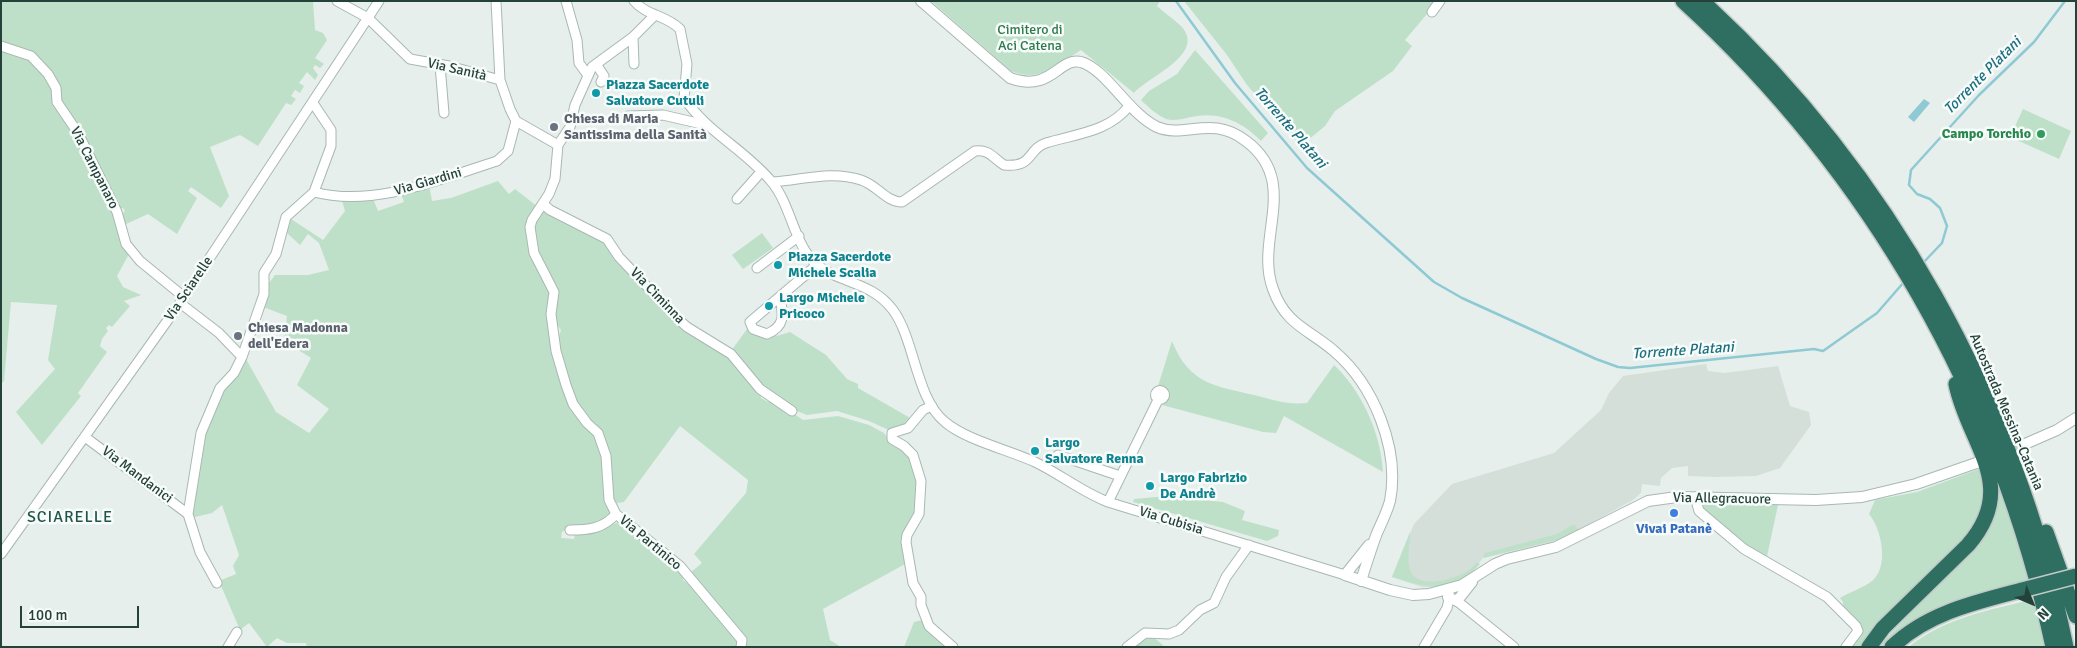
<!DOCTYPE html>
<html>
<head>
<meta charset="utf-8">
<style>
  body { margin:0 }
  #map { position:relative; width:2077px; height:648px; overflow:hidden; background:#e6efeb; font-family:Signika,sans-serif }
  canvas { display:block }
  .frame { position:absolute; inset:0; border:2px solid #24423a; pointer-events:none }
  .north { position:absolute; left:2007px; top:578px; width:50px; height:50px; -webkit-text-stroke:4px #f7fbf9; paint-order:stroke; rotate:135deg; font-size:14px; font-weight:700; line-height:20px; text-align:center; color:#24423a }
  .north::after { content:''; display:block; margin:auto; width:18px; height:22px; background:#24423a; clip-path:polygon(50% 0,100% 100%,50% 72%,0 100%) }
  .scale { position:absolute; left:20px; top:606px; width:119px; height:22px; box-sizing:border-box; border:2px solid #24423a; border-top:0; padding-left:6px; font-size:15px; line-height:18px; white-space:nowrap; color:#24423a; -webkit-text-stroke:4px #f7fbf9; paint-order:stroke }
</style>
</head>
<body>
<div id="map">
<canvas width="2077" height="648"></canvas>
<div class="frame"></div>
<div class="north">N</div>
<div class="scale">100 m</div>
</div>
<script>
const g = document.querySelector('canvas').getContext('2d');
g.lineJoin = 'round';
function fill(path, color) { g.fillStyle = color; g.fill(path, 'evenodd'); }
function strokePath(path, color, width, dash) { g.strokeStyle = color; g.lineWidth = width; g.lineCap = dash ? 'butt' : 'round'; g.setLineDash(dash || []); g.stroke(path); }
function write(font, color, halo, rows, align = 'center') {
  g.font = font + ' Signika,sans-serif'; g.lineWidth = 5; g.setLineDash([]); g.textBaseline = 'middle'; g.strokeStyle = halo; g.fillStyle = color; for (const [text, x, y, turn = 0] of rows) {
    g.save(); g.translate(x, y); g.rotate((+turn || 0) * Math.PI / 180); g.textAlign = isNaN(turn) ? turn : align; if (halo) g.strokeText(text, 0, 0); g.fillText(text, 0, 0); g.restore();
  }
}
fill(new Path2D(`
  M1706,364L1708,371L1725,373L1778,366L1790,406L1809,412L1811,425L1780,468L1756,476L1714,477L1688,476V466L1672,468L1661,478L1660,486L1642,484L1641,493L1633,500L1562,539L1483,558L1468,576L1431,587H1422L1392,577L1414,524L1452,484L1554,453L1601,410L1609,393L1623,376Z`), '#d4dfda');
fill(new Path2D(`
  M1,1H313L315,30L323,33L327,40L315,58L324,64L320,68L315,65L313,68L318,75L315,80L307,72L299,83L304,86L300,93L295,90L291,96L296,99L291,105L286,103L258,146L240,135L210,147L229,196L221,208L191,187L188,191L197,198L177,234L148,214L124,225L120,217L125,211L123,208L117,209L59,103L61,94L58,86L32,55L1,44Z
  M931,1H1160L1157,6C1164,13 1174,19 1181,26C1207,54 1149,76 1134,93L1081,50C1057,65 1041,83 1011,71Z
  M1184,1H1438L1405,40L1412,46L1393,71L1335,111L1325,126L1301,146L1247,85L1227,55Z
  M1,48L25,55L45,75L115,213L129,254L117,276L123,287L141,295L124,301L130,306L112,327L109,325L106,328L108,331L102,339L100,346L107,352L78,393L81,396L42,445L16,412L55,369L48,360L57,305L11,302L4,381L1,384Z
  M1195,50L1268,133L1261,141C1245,124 1222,112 1197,116C1188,117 1176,122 1166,119C1157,115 1148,107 1141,100L1149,91L1177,74Z
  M2023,109L2071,131L2059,159L2010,137Z
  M498,181L509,194L515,189L538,207L528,221L548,284L566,396L594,433L603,454L605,496L610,514L608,518L589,526L568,528L562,532L561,538L574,539L575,533H593L621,521L649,548L678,570L683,574V580L691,586L739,641L738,647H307L306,643H287L277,638L267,647L249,623L240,630L219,581L236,574L233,566L239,555L222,505L212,513L195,517L191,512L203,434L222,389L246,359L276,412L309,433L329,409L297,385L311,358L284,341L287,316L263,307L267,286L275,275H308L329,270L319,243L308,234L300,245L287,233L291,219L323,240L345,211L342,201H374L378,211L404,202L401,194L429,185L432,201L451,198Z
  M543,209L601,238L663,305L725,353L759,390L761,398L768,402L775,401L803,420L838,416L869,425L884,433L893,446L904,448L909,454L919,490L907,563L823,609L830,640L841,647H743L691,572L702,563L694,554L746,493L748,480L680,426L624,502L617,503L612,499C611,477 613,452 602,432C598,426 592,424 588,419C573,401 552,352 561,330L555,322L554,311L556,290L551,276L545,272L536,251L538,249C532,233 534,223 543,209Z
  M762,233L773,248L743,269L732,255Z
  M747,329C763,340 772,338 790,332L826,355L847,379L858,384V388L912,419L908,424L891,431L869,421L837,411L807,415L797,411L760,386L731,351Z
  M1172,341C1189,384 1215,386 1254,395C1273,400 1288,405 1307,403L1334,365C1362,391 1381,434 1383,472L1284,416L1276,433L1263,432L1162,405L1167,400L1169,392L1164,386H1158Z
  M1984,467L1987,476L1979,523L1864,647H1851L1861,635L1859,627L1843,608V602L1840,598C1850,592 1863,588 1872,581C1890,566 1881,528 1869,514L1875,500L1917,492Z
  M1997,482H1999L2031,585L1984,597L1888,647H1878L1980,542C1991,525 1999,504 1997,482Z
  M1167,496L1223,502L1245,511L1242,520L1279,530L1278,536L1267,541L1133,502L1134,499Z
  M1702,503L1778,505L1766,561L1702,511Z
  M1574,524L1579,530L1561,539L1483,558L1485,553L1557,534Z
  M1410,532C1410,544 1406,561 1411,572C1420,589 1452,580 1466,572C1470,570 1474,565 1477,562L1480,564C1454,595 1426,588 1392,577Z
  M2035,599L2047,647H1909C1943,618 1993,609 2035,599Z
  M923,620L932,635L949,647H904L914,622Z
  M1150,634L1165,647H1130Z`), '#bfe0c8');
fill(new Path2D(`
  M1924,99L1930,103L1914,122L1908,117Z`), '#8ec9d4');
strokePath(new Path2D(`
  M1176,1L1235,83L1307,168L1434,282L1462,298L1596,359L1618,367L1630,368L1814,349L1823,351L1877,313L1904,282
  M1922,264L1942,243L1947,226L1940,208L1930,199L1917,194L1909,185L1911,170L1979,95L2034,42L2065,1`), '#8ec9d4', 2.5);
strokePath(new Path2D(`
  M2002,453L2025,444`), '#bfccc8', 10, [10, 5]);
const minor = new Path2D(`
  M337,1L368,18L410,59L449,66L500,80
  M496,1L500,80L510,109L516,121L558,145
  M566,1L577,40L579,63L587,74
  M634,1C647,16 666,15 680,29L687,64L684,98C707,132 745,150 771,181C791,204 794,245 816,264C840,284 871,281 893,310C915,340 916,399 945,422C966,440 1009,450 1035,462C1060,474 1082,492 1108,502L1345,575
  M1432,12L1440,1
  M633,37L634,64
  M1,46L31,56L48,74L56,88L57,102L78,133L117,212L126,244L140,261L184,297
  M596,64L604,76L601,82
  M440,65L444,113
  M628,116L663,115L706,125
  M558,145L555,179L549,194L532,220L530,227L534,253L554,292L551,314L556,351L566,385L573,404L587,423L598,433L606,456L609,500L616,514L680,566L742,640L741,647
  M558,145L570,127L575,105L592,67L633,37L655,15
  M772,182C803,180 831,170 861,180C877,185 886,202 902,202L975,151C989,149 993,158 1004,165C1034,168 1027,149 1046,143C1075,134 1109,132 1129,106
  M314,192C374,208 440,179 497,161L508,151L516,121
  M737,199L761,172
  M543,204L550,210L607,239L619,257L676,317L687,327L731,354L760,389L792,411
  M757,268L799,236
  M780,297C783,314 786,326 767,334L753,329L750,322L817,265
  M180,303L219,333L242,357L234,373L220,388L201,433L188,514L200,552L217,583
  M242,357L264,294V273L276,254L286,217L314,192L331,146V130L313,103
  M1155.5 395a4.5 4.5 0 1 1 9 0a4.5 4.5 0 1 1-9 0Z
  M932,406L923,410L908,428L892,433V439L904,446L913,455L921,481L919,514L907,535L906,542L913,583L921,597V605L929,626L953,647
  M85,437L188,514
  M1058,455L1120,476
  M1695,497L1699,511L1744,549L1827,597L1856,626L1858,631L1846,647
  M1108,502L1158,400
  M570,530C588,530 603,529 616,514
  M1,554L180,303L379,1
  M1457,601L1514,647
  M228,647L237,632
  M1127,647L1145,633L1169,634L1179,630L1200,610L1214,603L1226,577L1249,545
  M1424,647L1447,608L1449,599`);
const tertiary = new Path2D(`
  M921,1L1010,78C1052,93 1058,57 1081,62C1106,69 1129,114 1157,127C1185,139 1211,114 1246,141C1301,182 1254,239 1273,289C1285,324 1308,329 1334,351C1374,385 1400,449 1390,501C1387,512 1382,522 1377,533C1371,549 1366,565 1361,581
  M2025,444L2057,430L2076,418
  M1369,545L1345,575L1390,590L1413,595L1429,594L1462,585L1495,564L1507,559L1556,547L1648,501L1677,497L1816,500L1862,497L1916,484L1982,461
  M1449,590L1448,597L1457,601L1472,582`);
const motorway = new Path2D(`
  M1683,1C1872,174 1999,396 2053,647
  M1702,1C1888,171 2015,400 2066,647
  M2046,532L2076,616
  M1869,647L1883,628L1968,545C2020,485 1968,444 1956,384
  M1892,647C1927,613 1976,602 2022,590`);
strokePath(minor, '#a8b8b2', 11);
strokePath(tertiary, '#a8b8b2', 12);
strokePath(motorway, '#c2cac8', 18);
strokePath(minor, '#fff', 9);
strokePath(tertiary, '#fff', 10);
strokePath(motorway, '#2f6f62', 15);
const motorwayBridge = new Path2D(`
  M2022,590L2076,576`);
strokePath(motorwayBridge, '#c2cac8', 18, []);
strokePath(motorwayBridge, '#2f6f62', 15);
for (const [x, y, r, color] of [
  [596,93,5,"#0f9aa8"],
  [554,127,5,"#6b7280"],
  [2041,134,5,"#2e9e5b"],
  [778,265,5,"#0f9aa8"],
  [769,306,5,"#0f9aa8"],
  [238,336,5,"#6b7280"],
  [1035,451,5,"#0f9aa8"],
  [1150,486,5,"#0f9aa8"],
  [1674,513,5,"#3f7fe0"]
]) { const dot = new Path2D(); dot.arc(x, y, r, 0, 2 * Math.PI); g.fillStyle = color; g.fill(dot); strokePath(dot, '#f7fbf9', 2); }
write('14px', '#2d7a4b', '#f7fbf9', [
  ["Cimitero di",1030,30],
  ["Aci Catena",1030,46]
]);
write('14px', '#24423a', '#f7fbf9', [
  ["Via Sanità",457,70,13],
  ["Via Campanaro",94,168,63],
  ["Via Giardini",428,182,-16],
  ["Via Sciarelle",189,289,-56],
  ["Via Ciminna",657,296,46],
  ["Autostrada Messina-Catania",2006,412,67],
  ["Via Mandanici",137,475,37],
  ["Via Allegracuore",1722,499,1],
  ["Via Cubisia",1171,521,17],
  ["Via Partinico",650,543,40]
]);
write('bold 14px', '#0d838f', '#f7fbf9', [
  ["Piazza Sacerdote",606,85],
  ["Salvatore Cutuli",606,101],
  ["Piazza Sacerdote",788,257],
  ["Michele Scalia",788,273],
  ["Largo Michele",779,298],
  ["Pricoco",779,314],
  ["Largo",1045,443],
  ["Salvatore Renna",1045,459],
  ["Largo Fabrizio",1160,478],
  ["De Andrè",1160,494]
], 'left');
write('bold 14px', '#5b616d', '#f7fbf9', [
  ["Chiesa di Maria",564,119],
  ["Santissima della Sanità",564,135],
  ["Chiesa Madonna",248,328],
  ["dell'Edera",248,344]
], 'left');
write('bold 14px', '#27864d', '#f7fbf9', [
  ["Campo Torchio",2031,134]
], 'right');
write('bold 14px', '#366cbe', '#f7fbf9', [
  ["Vivai Patanè",1674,529]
]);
write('italic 15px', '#1c6f80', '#f7fbf9', [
  ["Torrente Platani",1983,76,-45],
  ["Torrente Platani",1290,128,49],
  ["Torrente Platani",1683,351,-4]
]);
g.letterSpacing = '1px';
write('16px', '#1f5548', '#f7fbf9', [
  ["SCIARELLE",70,518]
]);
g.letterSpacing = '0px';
</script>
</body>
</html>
